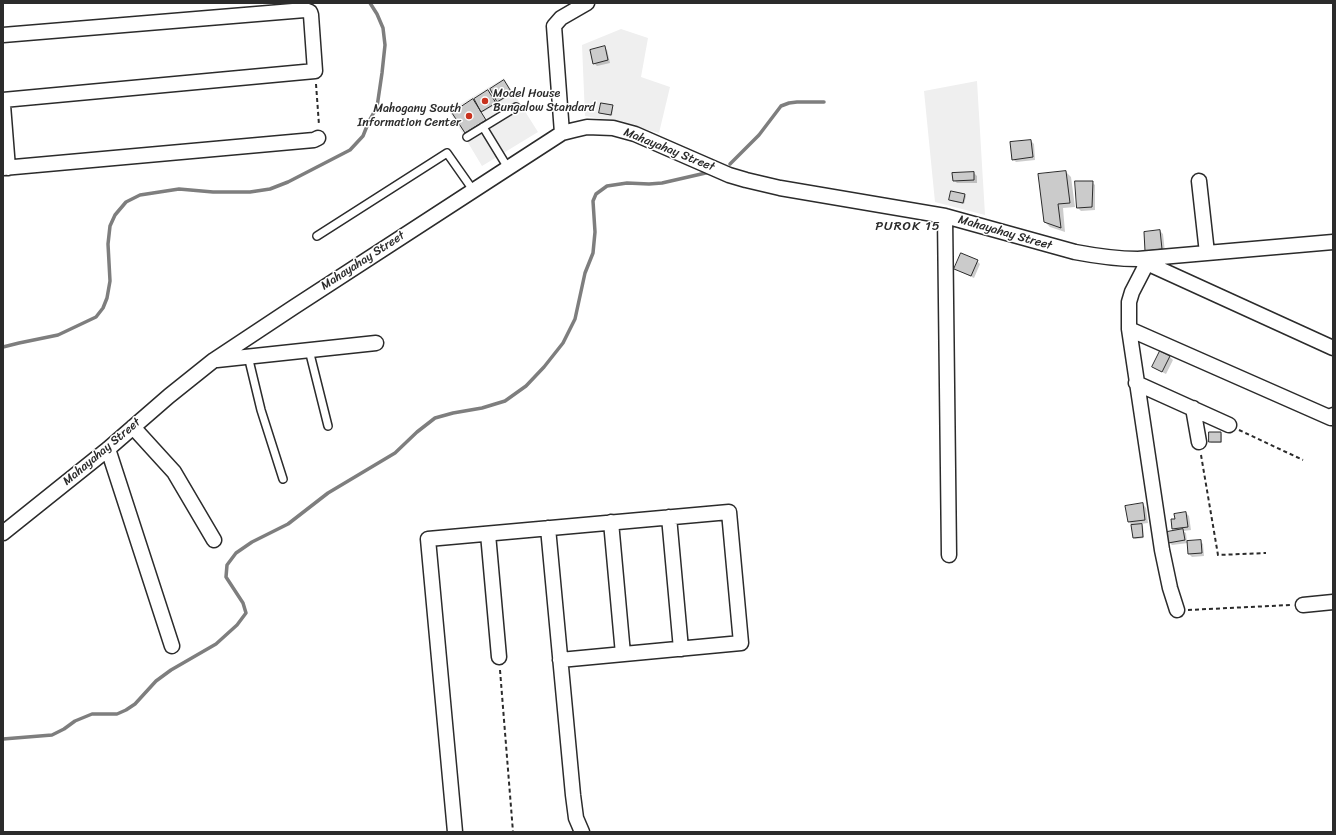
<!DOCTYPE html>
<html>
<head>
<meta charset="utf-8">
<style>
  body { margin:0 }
  #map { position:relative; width:1336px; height:835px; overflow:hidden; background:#fff; font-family:Sriracha,sans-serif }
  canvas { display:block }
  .frame { position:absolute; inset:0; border:4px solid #2b2b2b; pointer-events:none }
</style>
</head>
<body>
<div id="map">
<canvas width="1336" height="835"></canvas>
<div class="frame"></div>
</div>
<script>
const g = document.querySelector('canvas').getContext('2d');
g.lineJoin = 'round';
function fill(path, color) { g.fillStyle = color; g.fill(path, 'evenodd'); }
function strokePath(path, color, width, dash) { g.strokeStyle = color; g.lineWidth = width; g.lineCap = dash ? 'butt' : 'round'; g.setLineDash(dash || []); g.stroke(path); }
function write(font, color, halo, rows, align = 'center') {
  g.font = font + ' Sriracha,sans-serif'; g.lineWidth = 3; g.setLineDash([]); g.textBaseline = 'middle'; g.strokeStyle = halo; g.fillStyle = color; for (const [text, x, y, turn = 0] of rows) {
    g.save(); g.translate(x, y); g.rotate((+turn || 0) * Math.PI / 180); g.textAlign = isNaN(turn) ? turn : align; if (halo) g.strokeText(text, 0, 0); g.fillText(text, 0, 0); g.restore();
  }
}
fill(new Path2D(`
  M621,29L648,38L641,77L670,87L659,133L624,123L585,116L582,45Z
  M504,78L538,132L482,166L449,111Z
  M977,81L985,215L935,202L924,91Z`), '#efefef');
fill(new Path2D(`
  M604,47L607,50L610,63L597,66L594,63Z
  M505,83L512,94L499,102L498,101Z
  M489,93L496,104L483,112L482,111Z
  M474,102L486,121L466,133L465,132Z
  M612,106L613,107L612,116L600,113Z
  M1031,141L1034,144L1035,160L1016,162L1013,159Z
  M1066,172L1071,177L1075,207L1063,208L1065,232L1050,227L1045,222Z
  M974,173L977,176V183H957L954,180Z
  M1092,182L1095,185V210L1081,211L1078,208Z
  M952,192L965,195L966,196L964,204L951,201L950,200Z
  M1160,231L1163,234L1165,252L1149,253L1146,250Z
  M977,261L980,264L974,278L959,271L956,268Z
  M1160,352L1170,357L1173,360L1166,374L1156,369L1153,366Z
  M1221,433L1222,434V443H1211L1210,442Z
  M1143,504L1146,508L1148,523L1140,524L1143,526L1144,538L1135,539L1134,538L1132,525L1129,522Z
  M1186,513L1189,516L1191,530L1183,531L1186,533L1187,542L1200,541L1203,544L1204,556L1192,557L1189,554L1188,543L1172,545L1169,542L1176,532L1173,529L1176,520Z`), '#0003');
strokePath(new Path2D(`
  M730,164L759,135L781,106L789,103L797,102H824
  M3,347L19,343L58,335L96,317L103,308L107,298L110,281L108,244L110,226L115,215L126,202L140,195L179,189L213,192H250L270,189L288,182L350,150L363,136L369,121L377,107L382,73L385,45L383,28L377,14L370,3
  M3,739L52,735L64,729L75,721L92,714H117L126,710L135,704L156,681L171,670L216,644L237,625L246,613L243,603L226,577L227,565L236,553L252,542L288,524L328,493L395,453L417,432L435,418L453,413L482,408L505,401L526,386L544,367L563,343L575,319L585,273L593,253L595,232L593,201L596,194L607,186L627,183L649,184L662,183L710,172`), '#7e7e7e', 3.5);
const building = new Path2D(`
  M605,46L608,60L593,64L590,50Z
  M504,80L512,93L497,102L490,89Z
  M488,90L496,103L481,112L474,99Z
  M473,99L486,120L465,133L452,113Z
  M601,103L613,105L611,115L599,113Z
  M1031,140L1033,157L1012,160L1010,142Z
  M1066,171L1070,203L1058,204L1061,228L1044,222L1038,174Z
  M974,172V180L953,181L952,173Z
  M1075,181H1093L1092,207L1077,208Z
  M951,191L965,194L963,203L949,200Z
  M1160,230L1162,249L1145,251L1144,232Z
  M961,253L978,260L971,276L954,269Z
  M1160,351L1170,356L1162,372L1152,367Z
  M1209,432H1221V442H1209Z
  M1143,503L1145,520L1128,522L1125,506Z
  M1186,512L1188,527L1172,529L1171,519H1175L1174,514Z
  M1142,524L1143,537L1133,538L1131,525Z
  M1183,529L1185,540L1168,543L1167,532Z
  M1201,540L1202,553L1188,554L1187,541Z`);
fill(building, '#cbcbcb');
strokePath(building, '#2b2b2b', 1);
const lane = new Path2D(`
  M483,127L508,168
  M467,137L516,107
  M317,236L447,153L473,190
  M309,350L328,426
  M248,356L261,410L283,479`);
const street = new Path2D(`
  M3,35L305,10L310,12L311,15L315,71L3,100
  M3,105L8,168
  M562,133L554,26L561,18L587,3
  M3,168L314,140L318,138
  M1199,181L1207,253
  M945,216L949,555
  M1140,260L1333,348
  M1147,263L1132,292L1129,302V329L1162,550L1170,588L1177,610
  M1129,329L1331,418L1333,415
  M217,360L376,343
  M1136,383L1229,425
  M1193,408L1199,442
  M133,427L174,472L214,540
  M108,449L172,646
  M669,517L681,649
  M611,522L623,654
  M548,528L573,795L576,818L582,832
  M3,533L108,449L169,396L214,360L294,307L508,168L562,133L574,130L587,127L613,128L635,134L729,175L746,180L780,188L945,216L1075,252C1096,256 1116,259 1138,259L1333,242
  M488,534L499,657
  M1303,605L1333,602
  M455,832L428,539L729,512L741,643L560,660`);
strokePath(lane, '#2b2b2b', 10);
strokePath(street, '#2b2b2b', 17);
strokePath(new Path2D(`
  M316,84L319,125
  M1239,430L1303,460
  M1201,455L1218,555L1266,553
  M1188,610L1290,605
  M500,670L513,832`), '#2b2b2b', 2, [4, 3]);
strokePath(lane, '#fff', 7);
strokePath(street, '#fff', 14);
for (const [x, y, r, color] of [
  [485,101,4,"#c8321e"],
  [469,116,4,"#c8321e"]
]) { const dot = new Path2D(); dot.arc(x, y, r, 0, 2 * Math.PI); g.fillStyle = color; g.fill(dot); strokePath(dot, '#fff', 1.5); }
write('12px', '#2b2b2b', '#fff', [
  ["Model House",493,94],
  ["Bungalow Standard",493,108],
  ["Mahogany South",461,109,"right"],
  ["Information Center",461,123,"right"]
], 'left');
write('12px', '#2b2b2b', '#fff', [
  ["Mahayahay Street",669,150,22],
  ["Mahayahay Street",1005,233,16],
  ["Mahayahay Street",363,261,-33],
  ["Mahayahay Street",102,452,-40]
]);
g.letterSpacing = '1px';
write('13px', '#2b2b2b', '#fff', [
  ["PUROK 15",908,227]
]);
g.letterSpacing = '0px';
</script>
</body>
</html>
